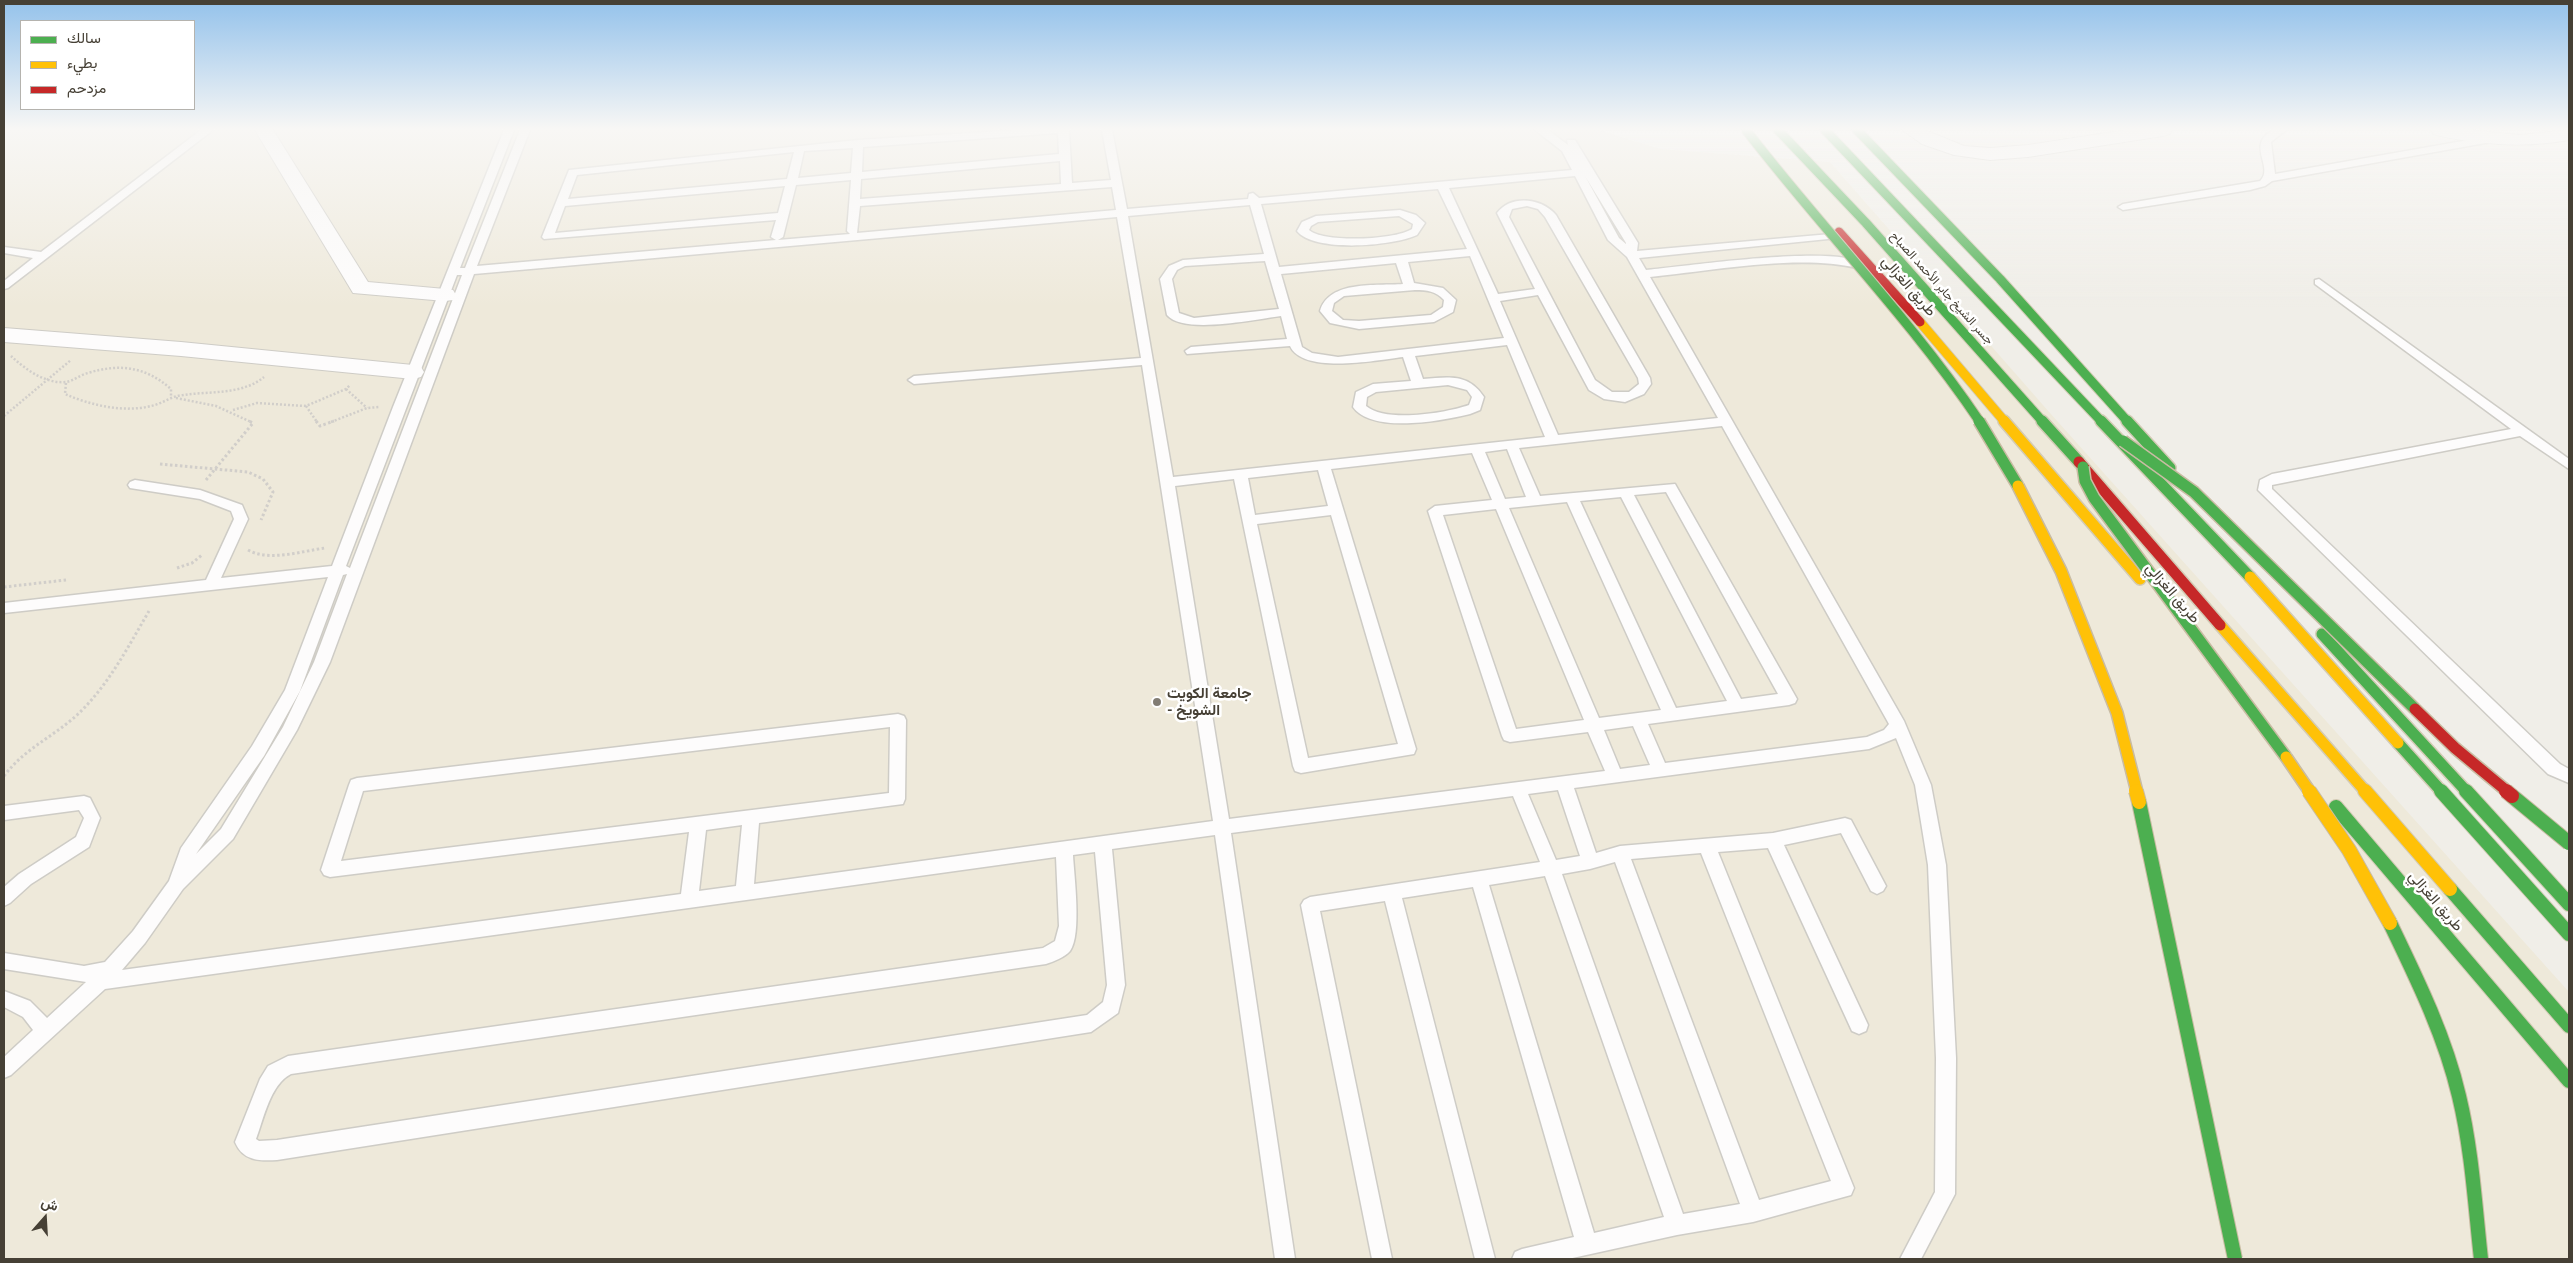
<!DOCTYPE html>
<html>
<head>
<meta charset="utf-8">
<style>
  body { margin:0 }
  #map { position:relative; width:2573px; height:1263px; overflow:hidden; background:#f0eee8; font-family:Lato,Vazirmatn,sans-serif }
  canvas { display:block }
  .frame { position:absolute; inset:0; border:5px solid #464035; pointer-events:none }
  .legend { position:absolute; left:20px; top:20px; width:175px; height:90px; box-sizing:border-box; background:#fff; border:1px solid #b5b3ae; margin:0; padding:6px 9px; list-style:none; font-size:15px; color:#464035 }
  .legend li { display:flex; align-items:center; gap:10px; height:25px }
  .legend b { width:25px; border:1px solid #b5b3ae }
  .north { position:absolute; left:20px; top:1193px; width:50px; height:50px; -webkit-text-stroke:4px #fff; paint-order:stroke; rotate:19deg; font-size:14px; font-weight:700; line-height:20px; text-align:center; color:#464035 }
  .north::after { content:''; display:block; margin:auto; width:18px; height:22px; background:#464035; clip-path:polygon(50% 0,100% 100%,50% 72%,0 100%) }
</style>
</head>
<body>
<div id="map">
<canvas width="2573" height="1263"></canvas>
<div class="frame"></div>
<ul class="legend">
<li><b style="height:6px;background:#4caf50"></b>سالك</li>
<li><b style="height:6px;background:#ffc107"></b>بطيء</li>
<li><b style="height:6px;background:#c62828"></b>مزدحم</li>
</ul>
<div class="north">ش</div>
</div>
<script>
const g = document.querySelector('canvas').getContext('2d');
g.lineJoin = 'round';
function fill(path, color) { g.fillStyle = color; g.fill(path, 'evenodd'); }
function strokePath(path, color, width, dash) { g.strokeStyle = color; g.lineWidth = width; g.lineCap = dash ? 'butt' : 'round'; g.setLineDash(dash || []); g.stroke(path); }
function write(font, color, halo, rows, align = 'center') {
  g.font = font + ' Lato,Vazirmatn,sans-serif'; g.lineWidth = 5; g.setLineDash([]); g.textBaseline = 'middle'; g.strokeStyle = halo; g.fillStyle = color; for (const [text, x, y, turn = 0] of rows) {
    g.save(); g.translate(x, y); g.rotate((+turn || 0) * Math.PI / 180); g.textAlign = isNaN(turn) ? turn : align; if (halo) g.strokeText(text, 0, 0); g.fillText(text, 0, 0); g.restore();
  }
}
fill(new Path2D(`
  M4,130H1598L1661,149L1830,162L2050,413L2569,992V1259H4Z`), '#eee9da');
const lane = new Path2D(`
  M201,130H213L8,288L4,289V281L33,258L4,253V247L41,252Z
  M504,130H514L460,268H465L520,130H530L477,266L776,240L771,237L776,220L544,239L542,237L569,170L858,140L1018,130H1069L1072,183L1111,180L1102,130H1112L1127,209L1248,199L1249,194L1253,193L1259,198L1572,170L1562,151L1535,130H1548L1568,145L1567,140H1575L1638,243L1637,251L1842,233V237L1838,238L1639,258L1646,270C1682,267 1842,243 1863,265L1857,268C1798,254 1712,271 1650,277L1904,721L1931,785L1946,865L1956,1058L1955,1194L1921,1259H1900L1935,1192L1936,1058L1928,865L1915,785L1896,738L1869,749L1574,788L1596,853L1620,846L1773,833L1845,818L1851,820L1886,886L1883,891L1877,894L1871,891L1841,833L1784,845L1868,1025L1866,1031L1859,1034L1852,1031L1768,848L1718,852L1854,1188L1851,1195L1753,1222L1677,1235L1568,1259H1512L1515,1252L1522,1249L1574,1237L1473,887L1402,898L1495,1259H1475L1385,901L1320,911L1392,1259H1372L1301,905L1304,900L1310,897L1540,862L1513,796L1231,833L1295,1259H1275L1215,835L1112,849L1125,985L1118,1013L1091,1032L277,1160C259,1161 243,1161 235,1142L260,1079L268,1066L288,1056L1043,948L1055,941L1059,926L1056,857L105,989L11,1075L4,1078V1057L33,1030L23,1017L4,1007V991L30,1001L47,1018L86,982L4,969V953L84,966L105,962L133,931L169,881L181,848L252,746L285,690L328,577L4,613V603L206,580L234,519L231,511L200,499L130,488L128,485L130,482L135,480L200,490L242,505L248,519L221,578L332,566L393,407ZM1058,133L1059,154L862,172L863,147ZM853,148L851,173L798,178L804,151ZM794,152L787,179L568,199L577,175ZM1060,161L1061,184L860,199L861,179ZM1575,176L1608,240L1627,257L1718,418L1558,435L1500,301L1538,295L1589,390L1604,399L1625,402L1644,394L1651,384L1650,378L1556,215C1542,198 1511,194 1497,213L1535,289L1498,294L1449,188ZM1585,176L1626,243V244L1619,238ZM851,180L847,231L850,234L778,240L783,237L796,185ZM785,186L778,213L555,233L565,206ZM1112,187L1116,210L857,233L860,206ZM1438,189L1467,249L1279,267L1261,204ZM1250,205L1264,254L1183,260L1169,266L1160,279L1167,315C1184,335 1256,319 1281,316L1287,339L1191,347L1185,351L1187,354L1290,346C1303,375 1378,360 1403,357L1411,381L1373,384L1356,392L1353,407C1372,434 1442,421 1470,414L1480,410L1484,397C1468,373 1449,377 1423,379L1415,356L1507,345L1545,437L1173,477L1128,216ZM1527,206L1538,209L1545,217L1638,378L1639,384L1629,392H1612L1595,380L1509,217L1512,209ZM1117,217L1141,358L914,376L908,380L914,384L1142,365L1213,821L754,884L759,823L903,804L905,799L906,720L904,716L898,714L357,778L351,780L349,785L321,870L324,875L330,877L689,832L681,894L122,970L145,943L183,889L233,839L297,730L330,662L474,274ZM1470,256L1504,338L1338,357L1312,353L1302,347L1281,274L1396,263L1403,284C1376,286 1329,280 1320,311L1330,323L1359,329L1434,322L1453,312L1456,300L1443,288L1414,283L1408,262ZM1265,261L1279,309L1194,318L1179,313L1172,279L1177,270L1185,266ZM457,275H462L350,568L346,566ZM1415,290C1427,290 1436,291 1444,300L1443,307L1431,315L1359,321L1343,320L1332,311L1334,303L1344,296ZM1448,385L1467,390L1472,397L1469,405C1446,413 1386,423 1366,406L1367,397L1376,392ZM1722,426L1889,724L1884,730L1867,737L1665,763L1648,724L1789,705L1795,703L1797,699L1675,484L1540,496L1519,448ZM1507,449L1526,497L1505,499L1485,452ZM1472,453L1492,500L1435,506L1428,511L1502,736L1504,740L1510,742L1588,732L1605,771L1229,819L1175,486L1234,479L1293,766L1295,771L1301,773L1408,755L1414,754L1416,749L1331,469ZM1318,470L1328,506L1255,515L1248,478ZM1666,492L1778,694L1741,699L1634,495ZM1621,497L1727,701L1676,708L1580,501ZM1567,502L1661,710L1599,718L1509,508ZM1496,509L1584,720L1516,729L1443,515ZM1331,515L1398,744L1308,758L1257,524ZM347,574L314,662L283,727L221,829L196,854L264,756L300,691L343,575ZM1633,726L1650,765L1620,769L1604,730ZM890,727L889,793L341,861L363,791ZM1558,790L1580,856L1556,860L1528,794ZM742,825L736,886L699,891L706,830ZM1095,852L1107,985L1103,1002L1087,1015L277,1140L259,1141L256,1139C264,1118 270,1085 291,1074L1046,964C1053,962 1065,957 1070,951C1082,935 1074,875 1073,855ZM1701,853L1831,1181L1759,1200L1631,859ZM1615,862L1740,1204L1683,1214L1562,874L1590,869ZM1545,876L1664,1217L1594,1233L1489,885Z
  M2273,130H2286L2271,142L2275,174L2491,136L2496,139L2491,142L2272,181L2265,186L2250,190L2123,210L2118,207L2123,204L2260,181C2275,167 2245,145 2273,130Z
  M1400,210L1416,215L1425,223L1417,235C1394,246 1315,253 1297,231L1302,222L1316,216ZM1399,216L1413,224L1412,229C1396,240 1323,243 1309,230L1311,226L1318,222Z
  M2319,279L2569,459V469L2520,436L2272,485V489L2560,764L2569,769V783L2548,774L2258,490L2260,480L2272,474L2511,429L2315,284V280Z
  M84,796L90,798L100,818L89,847L31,884L10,903L4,906V887L19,874L76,837L84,818L79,810L4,820V806Z`);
const street = new Path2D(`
  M255,130H273L368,282L445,289L453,290L456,295L453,300L445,301L353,293Z
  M1902,130H1925L1964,146L1990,148L2028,145L2126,130H2172L2170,134L2163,136L2028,157L1990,160L1954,155L1922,144Z
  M2431,130H2470L2519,135L2569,130V140C2525,148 2484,145 2440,136L2433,134Z
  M4,328L181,342L413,365L421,367L424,372L421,377L413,379L181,356L4,342Z`);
const fastFar2 = new Path2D(`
  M1778,130L1866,223L2043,422
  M1825,130L2102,422
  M1857,130L2000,279L2128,422`);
const fastFar1 = new Path2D(`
  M2042,421L2079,462
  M2101,421L2250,577
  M2127,421L2170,468
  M2322,634L2467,792
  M2398,743L2442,792`);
const fast = new Path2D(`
  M2441,791L2569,934
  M2466,791L2569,904
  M2336,807L2569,1081
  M2450,889L2569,1026`);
const slowFar2 = new Path2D(`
  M1920,322L2005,422`);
const slowFar1 = new Path2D(`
  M2004,421L2140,579
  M2250,577L2398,743
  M2220,625L2366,792`);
const slow = new Path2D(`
  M2365,791L2450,889`);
const jamFar1 = new Path2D(`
  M1839,232L1920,322`);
const jam = new Path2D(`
  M2079,462L2220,625`);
strokePath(lane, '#ceccc6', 3);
strokePath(street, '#ceccc6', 2);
strokePath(fastFar2, '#d3cbb5', 11);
strokePath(fastFar1, '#d3cbb5', 14);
strokePath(fast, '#d3cbb5', 16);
strokePath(slowFar2, '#d3cbb5', 11);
strokePath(slowFar1, '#d3cbb5', 14);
strokePath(slow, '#d3cbb5', 16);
strokePath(jamFar1, '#d3cbb5', 11);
strokePath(jam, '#d3cbb5', 14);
strokePath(new Path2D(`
  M11,356C25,369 45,384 66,382C73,381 80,375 88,373C120,363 146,367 171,389V397
  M66,383L65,394C90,405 123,413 151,406C162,404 171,396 183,395C210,391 242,395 264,377
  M346,389L367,408
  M176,398L216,406L251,422
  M306,406L317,422
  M233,410L257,403L306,406L346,389L350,385
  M4,416L71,360
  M331,422L367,408L379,407`), '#d1ceca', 2.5, [2, 2]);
strokePath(new Path2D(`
  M316,421L320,426L334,421
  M160,464L248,472L263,479L273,492L261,520
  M206,480L253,423L249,421
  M248,550C269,562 302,551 325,548
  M177,568L192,563L202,555
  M4,587L66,580
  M4,776C24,749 53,737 77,715C108,686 128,647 149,611`), '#d1ceca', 3, [2.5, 2.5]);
fill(lane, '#fdfcfc');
fill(street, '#fdfcfc');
strokePath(fastFar2, '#4caf50', 9);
strokePath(fastFar1, '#4caf50', 11);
strokePath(fast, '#4caf50', 14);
strokePath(slowFar2, '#ffc107', 9);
strokePath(slowFar1, '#ffc107', 11);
strokePath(slow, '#ffc107', 14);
strokePath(jamFar1, '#c62828', 9);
strokePath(jam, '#c62828', 11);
const fastBridgeFar2 = new Path2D(`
  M1746,130C1822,229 1910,318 1980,422`);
const fastBridgeFar1 = new Path2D(`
  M1979,421L2018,486
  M2123,441L2194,492L2415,709
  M2083,467L2085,481L2094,498L2286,757`);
const fastBridge = new Path2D(`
  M2512,796L2569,843
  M2139,802L2235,1259
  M2390,923C2417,979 2445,1036 2459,1096C2472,1150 2475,1205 2481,1259`);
const slowBridgeFar1 = new Path2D(`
  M2018,486L2061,571L2117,713L2137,792
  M2286,757L2310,792`);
const slowBridge = new Path2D(`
  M2136,791L2139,802
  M2309,791L2349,850L2390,923`);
const jamBridgeFar1 = new Path2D(`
  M2415,709L2455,748L2508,792`);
const jamBridge = new Path2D(`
  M2506,791L2512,796`);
strokePath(fastBridgeFar2, '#c9bca3', 11, []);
strokePath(fastBridgeFar1, '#c9bca3', 14, []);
strokePath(fastBridge, '#c9bca3', 16, []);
strokePath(slowBridgeFar1, '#c9bca3', 14, []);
strokePath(slowBridge, '#c9bca3', 16, []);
strokePath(jamBridgeFar1, '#c9bca3', 14, []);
strokePath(jamBridge, '#c9bca3', 16, []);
strokePath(fastBridgeFar2, '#4caf50', 9);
strokePath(fastBridgeFar1, '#4caf50', 11);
strokePath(fastBridge, '#4caf50', 14);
strokePath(slowBridgeFar1, '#ffc107', 11);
strokePath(slowBridge, '#ffc107', 14);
strokePath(jamBridgeFar1, '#c62828', 11);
strokePath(jamBridge, '#c62828', 14);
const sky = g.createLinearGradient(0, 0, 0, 307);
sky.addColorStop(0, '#94c2eb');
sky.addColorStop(0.42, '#f8f7f5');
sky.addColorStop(1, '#f8f7f500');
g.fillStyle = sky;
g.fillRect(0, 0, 2573, 307);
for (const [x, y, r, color] of [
  [1157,702,5,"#827d74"]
]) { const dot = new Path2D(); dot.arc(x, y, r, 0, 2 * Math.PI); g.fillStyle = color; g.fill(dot); strokePath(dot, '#fff', 2); }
write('12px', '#464035', '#fff', [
  ["جسر الشيخ جابر الأحمد الصباح",1942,288,48]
]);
write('15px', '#464035', '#fff', [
  ["طريق الغزالي",1909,286,49],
  ["طريق الغزالي",2173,593,49],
  ["طريق الغزالي",2436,901,49]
]);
write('bold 15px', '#464035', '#fff', [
  ["جامعة الكويت",1167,693],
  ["- الشويخ",1167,710]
], 'left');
</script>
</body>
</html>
